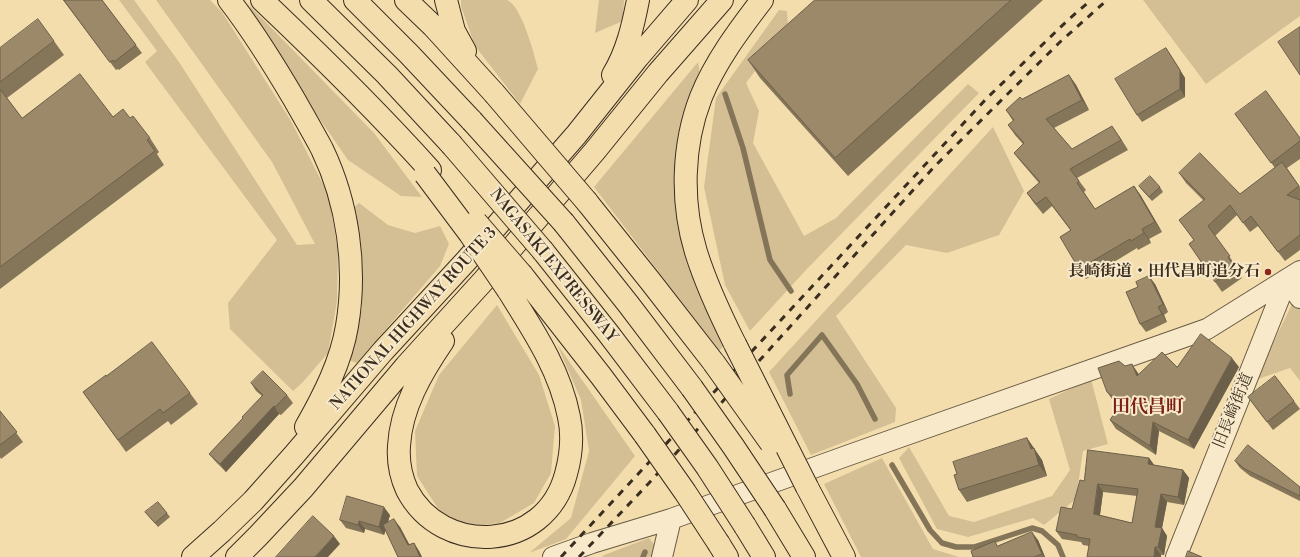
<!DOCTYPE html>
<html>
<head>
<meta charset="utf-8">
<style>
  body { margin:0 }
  canvas { display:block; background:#f3ddad }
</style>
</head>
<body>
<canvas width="1300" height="557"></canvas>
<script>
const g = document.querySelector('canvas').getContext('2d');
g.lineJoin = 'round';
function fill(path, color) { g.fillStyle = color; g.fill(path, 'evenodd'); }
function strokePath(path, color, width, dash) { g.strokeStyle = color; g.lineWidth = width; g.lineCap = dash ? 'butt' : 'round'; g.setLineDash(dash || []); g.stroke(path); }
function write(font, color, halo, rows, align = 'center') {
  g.font = font + ' "Libre Bodoni","Noto Serif JP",serif'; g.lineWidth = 4; g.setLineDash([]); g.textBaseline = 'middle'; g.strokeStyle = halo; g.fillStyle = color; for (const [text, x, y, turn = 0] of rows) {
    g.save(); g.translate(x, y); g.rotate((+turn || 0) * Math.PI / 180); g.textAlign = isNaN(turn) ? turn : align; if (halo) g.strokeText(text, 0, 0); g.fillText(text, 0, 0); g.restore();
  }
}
fill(new Path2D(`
  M119,0H134L179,62L297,245L315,244L272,162L156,0H210L222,12L291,121L329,196L338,251L337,301L328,353L303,382L293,391L230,329L228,303L277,240L145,62L157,51Z
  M461,0C469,0 501,0 507,0C522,6 534,54 538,69L520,104L475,46L461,6Z
  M599,0H624L623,21L595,33Z
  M1143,0H1300V16L1206,84Z
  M247,3L374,133L422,197L401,196L348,160L312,108Z
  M779,10L787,11L788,27L746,83L759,111L753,143L804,236L836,218L968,84L979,93L805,271L750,331L725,285L704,187L716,98Z
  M698,62L700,74L682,117L674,183L687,264L726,343L719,351L594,187Z
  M993,127L1024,191L999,235L947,253L906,245L836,316L896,408L895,422L811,455L769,372Z
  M359,203L388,225L415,233L440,226L449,244L440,266L357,363L348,360L362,308L361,252L353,208Z
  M1294,300L1300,309V381L1290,368L1255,380Z
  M497,305L539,375L555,426L551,473L534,503L500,523L468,527L439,510L417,476L415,431L439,375Z
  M557,344L635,456L566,539L529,553L571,518L589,451L581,400Z
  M1091,379L1108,444L1083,451L1076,499L1044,525L1033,518L968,537L937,529L899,458L909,447L949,516L974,522L1052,496L1070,470L1049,399Z
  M882,458L933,549L959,557H861L824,484Z
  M649,538L657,548L654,557H602L604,555Z`), '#d4bf95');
strokePath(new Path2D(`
  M725,94L743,148L770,260L791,291
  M790,394L787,375L822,335L857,384L875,419
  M892,465L930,530L942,543L956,547H974L1032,528L1042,531L1058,545L1063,557
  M643,557L645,552`), '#847458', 5.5);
const minor = new Path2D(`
  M1287,279L1300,298
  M553,557L592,543L671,519L852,454L1207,329L1300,271
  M662,557L671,519
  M1176,557L1287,279`);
const highway = new Path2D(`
  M229,0C253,31 274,65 294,99C303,115 313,132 322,149C348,203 357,267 347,326C341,362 324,395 306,427
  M262,0C320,55 377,111 430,170
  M311,0L387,75L451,144
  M355,0L409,54L472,121
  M406,0L433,26L494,93
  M446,0L454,31L465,51
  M613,75C627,52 633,26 638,0
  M587,202L651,282L714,363
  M564,223L629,305L692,388
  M543,251L608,333L668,412
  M522,275L601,376L645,435
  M443,341C422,372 401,407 399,446C398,460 401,477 407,490C442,557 545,553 566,474C571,456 573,436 569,417C560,370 533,330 508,290
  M735,344C720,314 706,284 696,252C681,203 682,146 701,97C715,62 739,30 762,0
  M807,487L844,557
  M775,509L804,557
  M745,526L764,557
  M719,544L727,557
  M193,557L222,531L253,501L294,455L383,351L466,261L576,135L638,57L687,0
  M237,557L258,536L303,488L406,366L485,279L594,152L658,73L722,0`);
strokePath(minor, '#695a43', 22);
strokePath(highway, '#3b2e20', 24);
strokePath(minor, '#f7e9ca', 20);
strokePath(highway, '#f3ddad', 22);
strokePath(new Path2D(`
  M561,557L987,98L1068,20L1091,0
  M579,557L649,483L934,167L1060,42L1107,0`), '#3b2e20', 3, [7, 7]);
const highwayBridge = new Path2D(`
  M494,93L587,202
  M472,121L564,223
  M451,144L543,251
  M425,174L470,234L508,290
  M476,222L522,275
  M735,344L807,487
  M714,363L771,443
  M692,388L733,446L775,509
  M668,412L707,467L745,526
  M645,435L685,492L719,544`);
strokePath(highwayBridge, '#3b2e20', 24, []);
strokePath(highwayBridge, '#f3ddad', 22);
fill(new Path2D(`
  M63,0H102L142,53L119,70L118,69L116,70Z
  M815,0H1043L848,176L760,78L748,60Z
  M54,41L64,55L7,98L22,118L113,117L130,118L150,138L159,152L157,154L164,165L0,289V48Z
  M1166,48L1185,78V97L1142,122L1137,115Z
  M1069,75L1076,85L1089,110L1054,128L1072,149L1119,136L1128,150L1077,178L1086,190L1084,192L1095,209L1134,186L1141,196L1162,232L1149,239L1151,243L1138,250L1137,248L1086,279L1079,269L1071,231L1052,206L1043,214L1034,203L1027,193L1039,183L1021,162L1014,153L1023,144L1015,135L1008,125L1013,121L1006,110L1022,99Z
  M1235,114L1300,138V159L1287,168L1300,187V250L1285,261L1258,226L1250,232L1237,215L1215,236L1236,266L1235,267L1242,278L1222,292L1189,244L1194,240L1179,220L1204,201L1186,183L1179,173L1240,194L1275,168Z
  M1139,186L1160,187L1163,192L1152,201L1142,190Z
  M1155,284L1168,312L1164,315L1167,322L1146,332L1140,324Z
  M1125,366L1138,373L1139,375L1177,367H1239L1194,449L1159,431L1156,455L1116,429L1110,420L1119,406L1114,402L1107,392Z
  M106,376L190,393L198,404L171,425L168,421L126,452L83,392Z
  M251,383L287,395L293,403L281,415L279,414L226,472L215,461L209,454L243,418L262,396L256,391Z
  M1248,397L1294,401L1300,409L1273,430Z
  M0,411L23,442L1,459L0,457Z
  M1027,438L1042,460L1047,476L967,502L959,490L957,474Z
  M1149,458L1154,465L1183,470L1189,478L1184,505L1167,502L1162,528L1167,536L1164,555H1161V557H1087L1089,546L1083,545L1081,542L1062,539L1056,531L1072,509L1084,481ZM1103,492L1137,496L1132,523L1100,515Z
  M1235,461L1300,487V501L1250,476L1240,468Z
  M145,512L167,513L170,517L158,527Z
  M390,515L388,522L400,527L409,545L414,543L419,551L422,557H398L386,530L384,535L365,529L364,533L346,528L340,520Z
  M1038,540L1045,557H973L998,546Z`), '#85765a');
fill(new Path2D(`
  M1166,48L1185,78V97L1180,89Z
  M1069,75L1076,85L1089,110L1082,100Z
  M1112,126L1119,136L1128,150L1121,140Z
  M1134,186L1141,196L1162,232L1155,222Z
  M1142,229L1149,239L1151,243L1144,233Z
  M1149,276L1155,284L1168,312L1163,304Z
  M1158,307L1164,315L1167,322L1162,314Z
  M1232,358L1239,367L1194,449L1188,440Z
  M1132,364L1138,373L1143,385L1137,376Z
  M274,406L279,414L226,472L220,464Z
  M1153,422L1159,431L1156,455L1150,446Z
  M1027,438L1042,460L1047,476L1039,465L1031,449Z
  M1149,458L1155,466L1148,464Z
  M1183,470L1189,478L1184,505L1178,497Z
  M1098,484L1103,492L1099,522L1094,514Z
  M1161,494L1167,502L1162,528L1167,536L1164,555L1158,547L1155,527Z
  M384,507L390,515L384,535L379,527Z
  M394,519L400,527L414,553L408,545Z
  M359,521L365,529L364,533L358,525Z
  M1032,532L1038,540L1045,557H1044L1042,554Z
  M334,536L340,544L328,557H315Z
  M414,543L419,551L422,557H420Z
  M1155,547L1161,555V557H1154Z`), '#6c604a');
const building = new Path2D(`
  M64,0H102L136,45L114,62L113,60L110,62Z
  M815,0H1011L835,158L748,60Z
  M38,19L54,41L0,82V48Z
  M1300,27V75L1278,42Z
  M1166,48L1180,70V89L1137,115L1115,79Z
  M80,74L113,117L123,109L130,118L133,116L150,138L147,140L155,151L0,267V89L22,118Z
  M1069,75L1082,100L1046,119L1072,149L1112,126L1121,140L1070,169L1079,181L1077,183L1095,209L1134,186L1155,222L1142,229L1144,233L1131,241L1130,239L1079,269L1060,237L1071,230L1046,197L1036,204L1027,193L1040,182L1014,153L1024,143L1008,125L1014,120L1006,110L1020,97L1022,99Z
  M1266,91L1300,138V141L1271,163L1235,114Z
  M1200,153L1240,194L1282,162L1299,186L1287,195L1300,200V235L1278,252L1251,216L1243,223L1230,205L1208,226L1230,256L1228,257L1235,268L1215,282L1189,244L1194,240L1179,220L1205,199L1179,173Z
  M1150,176L1160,187L1149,197L1139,186Z
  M1149,276L1163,304L1158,307L1162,314L1140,324L1126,292L1138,287L1136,282Z
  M1201,334L1232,358L1188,440L1153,422L1150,446L1110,420L1121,403L1107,392L1098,368L1119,361L1125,366L1132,364L1137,376L1162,352L1177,367Z
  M152,342L190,393L163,413L160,409L118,440L83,392L106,375V376Z
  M263,371L287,395L275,407L274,406L220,464L209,454L243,418L242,417L263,395L251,383Z
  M1275,376L1294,401L1267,422L1248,397Z
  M0,411L17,432L0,445Z
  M1027,438L1031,449L1034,448L1039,465L959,490L954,475L957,474L953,462Z
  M1248,445L1300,487V496L1245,469L1235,461Z
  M1088,450L1149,458L1148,464L1183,470L1178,497L1161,494L1155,527L1162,528L1158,547H1155L1154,557H1087L1090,539L1077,537V535L1056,531L1061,507L1072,509L1080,480L1084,481ZM1098,484L1138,489L1132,523L1094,514Z
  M347,496L384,507L379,527L359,521L358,525L340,520Z
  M158,502L167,513L155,523L145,512Z
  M313,516L334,536L315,557H276Z
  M394,519L408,545L414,543L420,557H398L383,525Z
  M1032,532L1042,554L1034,557H973L971,551L995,541L997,546Z
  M1188,551L1202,557H1186Z`);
fill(building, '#9b8969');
strokePath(building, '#6c604a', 1);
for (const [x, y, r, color] of [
  [1268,272,4,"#8f2418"]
]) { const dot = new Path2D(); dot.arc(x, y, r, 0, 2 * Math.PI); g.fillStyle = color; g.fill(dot); strokePath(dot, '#f7e9ca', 1.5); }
write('16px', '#3b2e20', '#f7e9ca', [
  ["NAGASAKI EXPRESSWAY",553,266,51],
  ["NATIONAL HIGHWAY ROUTE 3",414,319,-48],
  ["旧長崎街道",1234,411,-68]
]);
write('bold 16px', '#3b2e20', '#f7e9ca', [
  ["長崎街道・田代昌町追分石",1260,272]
], 'right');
write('bold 18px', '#7a1f14', '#f7e9ca', [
  ["田代昌町",1148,408]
]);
</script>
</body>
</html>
